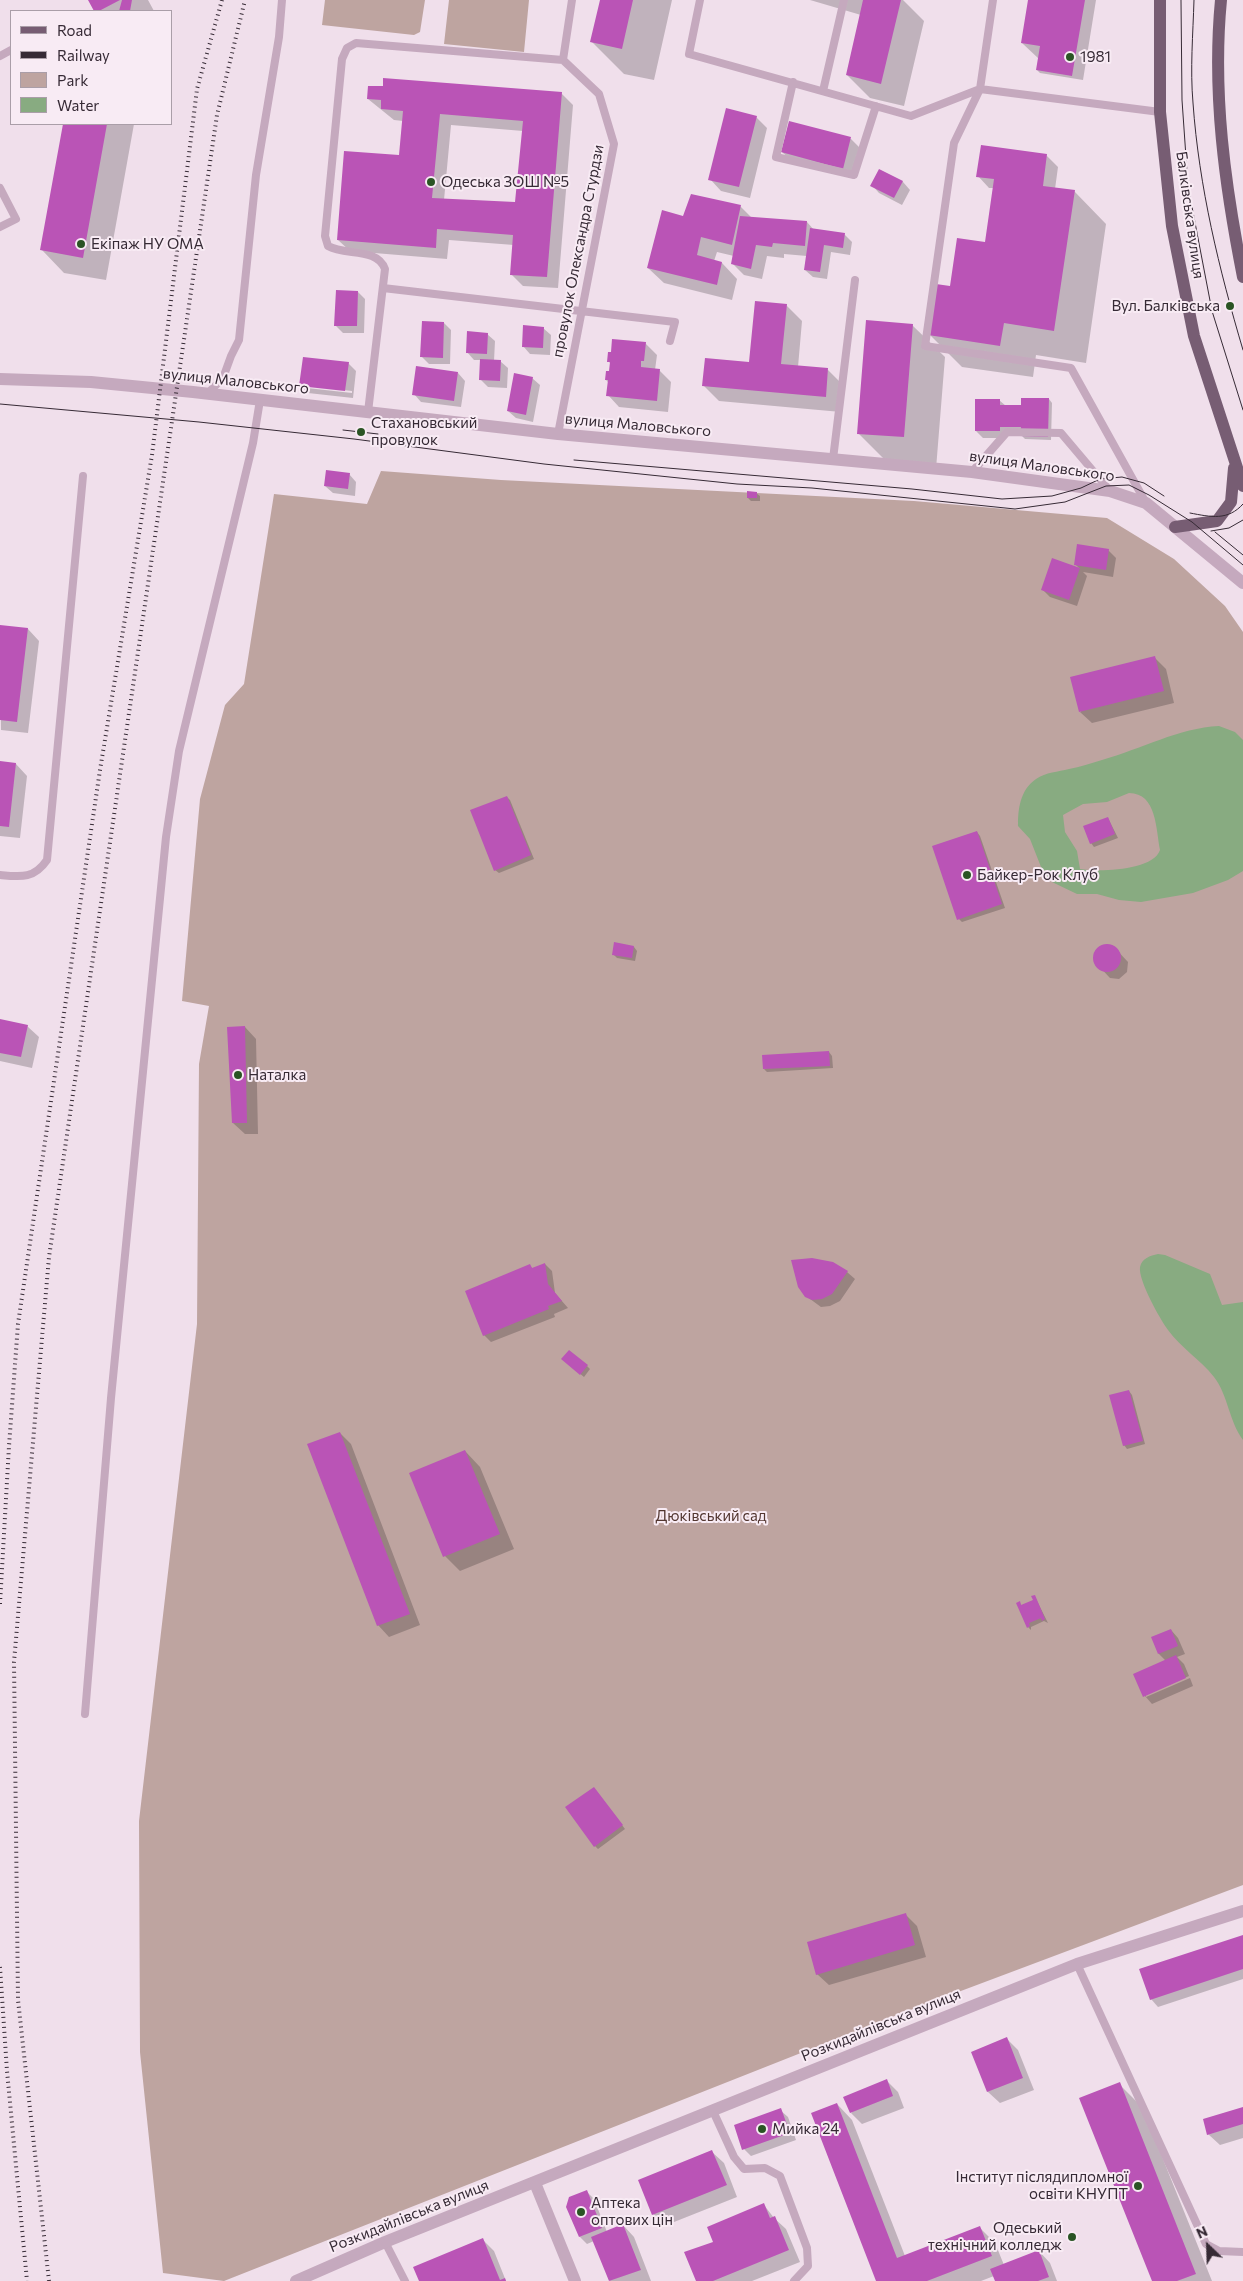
<!DOCTYPE html>
<html>
<head>
<meta charset="utf-8">
<style>
  body { margin:0 }
  #map { position:relative; width:1243px; height:2281px; overflow:hidden; background:#f0dfeb; font-family:Commissioner,sans-serif }
  canvas { display:block }
  .legend { position:absolute; left:10px; top:10px; width:162px; height:115px; box-sizing:border-box; background:#f8ebf4; border:1px solid #aa9ea8; margin:0; padding:6px 9px; list-style:none; font-size:15px; color:#362a35 }
  .legend li { display:flex; align-items:center; gap:10px; height:25px }
  .legend b { width:25px; border:1px solid #aa9ea8 }
  .north { position:absolute; left:1183px; top:2221px; width:50px; height:50px; -webkit-text-stroke:4px #f8ebf4; paint-order:stroke; rotate:336deg; font-size:14px; font-weight:700; line-height:20px; text-align:center; color:#362a35 }
  .north::after { content:''; display:block; margin:auto; width:18px; height:22px; background:#362a35; clip-path:polygon(50% 0,100% 100%,50% 72%,0 100%) }
</style>
</head>
<body>
<div id="map">
<canvas width="1243" height="2281"></canvas>
<ul class="legend">
<li><b style="height:6px;background:#775d73"></b>Road</li>
<li><b style="height:6px;background:#362a35"></b>Railway</li>
<li><b style="height:14px;background:#bea4a0"></b>Park</li>
<li><b style="height:14px;background:#88ab81"></b>Water</li>
</ul>
<div class="north">N</div>
</div>
<script>
const g = document.querySelector('canvas').getContext('2d');
g.lineJoin = 'round';
function fill(path, color) { g.fillStyle = color; g.fill(path, 'evenodd'); }
function strokePath(path, color, width, dash) { g.strokeStyle = color; g.lineWidth = width; g.lineCap = dash ? 'butt' : 'round'; g.setLineDash(dash || []); g.stroke(path); }
function write(font, color, halo, rows, align = 'center') {
  g.font = font + ' Commissioner,sans-serif'; g.lineWidth = 4; g.setLineDash([]); g.textBaseline = 'middle'; g.strokeStyle = halo; g.fillStyle = color; for (const [text, x, y, turn = 0] of rows) {
    g.save(); g.translate(x, y); g.rotate((+turn || 0) * Math.PI / 180); g.textAlign = isNaN(turn) ? turn : align; if (halo) g.strokeText(text, 0, 0); g.fillText(text, 0, 0); g.restore();
  }
}
fill(new Path2D(`
  M325,0H425L420,32L414,35L322,25Z
  M449,0H529L524,52L444,44Z
  M381,471L501,480L914,501L1107,518L1174,559L1225,606L1243,632V1885L897,2015L224,2281L163,2273L140,2052L139,1821L197,1324L199,1064L209,1006L182,1001L200,799L225,705L244,684L274,494L367,504Z`), '#bea4a0');
fill(new Path2D(`
  M1219,726L1235,732L1243,740V871L1228,880L1193,893L1141,902L1119,900L1097,894H1077L1052,882L1043,872L1030,839L1018,826C1018,809 1020,790 1036,779C1046,772 1058,772 1069,769C1080,767 1091,763 1102,760C1141,749 1179,728 1219,726ZM1129,793C1157,793 1156,830 1160,850C1153,871 1098,872 1080,869L1077,851L1065,832L1063,815L1083,804L1107,802Z
  M1158,1254L1165,1255L1210,1274L1222,1305L1243,1302V1440C1229,1421 1228,1395 1214,1377C1201,1360 1181,1348 1168,1330C1160,1319 1138,1280 1140,1267C1142,1258 1150,1256 1158,1254Z`), '#88ab81');
fill(new Path2D(`
  M89,0H148L154,11H95Z
  M601,0H672L654,80L624,74L592,42Z
  M810,0H903L924,21L904,106L870,98L847,75L861,15Z
  M1029,0H1096L1083,80L1040,73L1037,70L1039,59L1022,43Z
  M384,87L561,93L573,105L558,288L523,286L511,274L514,245L449,240L447,259L350,251L338,240L400,156L403,121L394,120L368,99ZM451,125L523,131L516,204L444,200Z
  M756,117L767,128L750,198L721,191L710,179Z
  M790,123L851,139L862,150L855,179L794,163L782,152Z
  M65,124H134L106,280L64,273L42,250Z
  M1046,155L1058,167L1055,189L1074,191L1106,224L1086,363L1036,355L1033,377L962,367L930,335L952,288L986,244L994,188H989L978,176Z
  M880,170L903,182L910,190L902,205L879,193L872,185Z
  M740,206L752,218L807,222L814,230L844,234L852,242L850,255L831,252L827,279L813,277L805,270L807,256L784,254V258L767,256L762,279L744,275L732,263L734,256L717,252L714,261L722,263L737,279L732,300L664,283L648,268L684,218Z
  M358,292L365,299L364,333H343L335,325Z
  M786,305L802,321L798,367L828,370L843,385L841,412L719,401L703,385L750,363Z
  M444,323L451,330L450,364H429L421,356Z
  M912,325L945,357L936,469L891,466L858,433Z
  M543,328L551,335L550,355L530,354L523,346Z
  M487,334L495,341L494,361H500L508,368L507,388L488,387L480,379L481,360H474L467,352Z
  M645,343L657,355L655,370H659L671,382L668,412L619,407L608,395L609,383L606,380L610,372L611,364L608,361Z
  M348,363L356,371L353,398L308,393L301,386ZM307,386L352,391V393L307,388Z
  M458,373L465,381L461,407L421,402L414,394Z
  M532,378L540,385L533,422L516,418L508,411Z
  M1049,399L1052,403L1051,440L1025,439L1021,435L1007,434V438H983L976,431L999,400L1006,406H1022Z
  M349,474L356,482L355,496L333,493L325,486Z
  M756,493L760,496V501H751L748,498Z
  M1108,550L1116,558L1113,577L1083,572L1087,576L1077,606L1050,597L1043,590L1053,560L1080,569L1075,564Z
  M28,629L39,641L28,733L1,730L0,631Z
  M1155,658L1166,669L1174,703L1092,723L1080,712Z
  M0,763L16,764L27,776L20,838L0,836Z
  M507,797L510,800L534,859L499,873L495,870Z
  M1108,818L1118,838L1094,847L1091,843Z
  M977,832L980,836L1005,908L962,922L959,919Z
  M615,944L634,947L637,951L635,961L617,958L613,954Z
  M1103,946H1113L1128,962L1127,972L1119,979L1110,978L1095,962L1096,952Z
  M0,1020L27,1026L39,1037L32,1068L0,1061Z
  M245,1027L256,1039L258,1134H245L233,1123Z
  M829,1052L832,1056L833,1068L767,1072L764,1069Z
  M545,1264L552,1271L555,1293L568,1308L554,1314L555,1317L491,1342L484,1335L530,1266L533,1269Z
  M847,1272L855,1279L840,1301L830,1306L821,1307L806,1296Z
  M566,1362L587,1366L590,1369L584,1377Z
  M1129,1391L1132,1395L1145,1444L1127,1449L1124,1445Z
  M340,1433L351,1444L420,1625L389,1637L378,1625Z
  M465,1451L480,1467L514,1549L460,1571L445,1556Z
  M1035,1597L1048,1623L1044,1621L1031,1627V1630L1028,1627L1020,1603L1022,1606L1034,1600Z
  M1171,1630L1178,1638L1185,1654L1177,1657L1184,1664L1189,1676L1146,1695V1697L1190,1678L1193,1686L1152,1704L1145,1696L1135,1674L1166,1661L1159,1654L1153,1638Z
  M594,1788L625,1829L598,1849L595,1846Z
  M905,1914L917,1926L926,1957L829,1985L817,1974Z
  M1243,1936V1979L1158,2007L1151,1999Z
  M1007,2039L1018,2050L1034,2090L1000,2103L988,2092L973,2053Z
  M886,2080L898,2092L904,2108L862,2124L851,2113Z
  M1119,2084L1142,2107L1212,2281H1153Z
  M837,2104L852,2120L905,2256L979,2227L995,2243L1004,2265L1039,2251L1050,2263L1057,2281H996L994,2276L981,2281H878Z
  M1243,2108V2138L1220,2145L1208,2134Z
  M780,2110L788,2117L796,2140L751,2156L744,2149Z
  M712,2152L724,2163L737,2197L664,2226L653,2215Z
  M586,2191L594,2199L607,2232L623,2225L634,2237L651,2281H610L594,2241L587,2244L580,2237L568,2207Z
  M764,2205L774,2218L786,2229L800,2262L752,2281H697L714,2242Z
  M482,2239L494,2251L506,2281H421Z`), '#0003');
fill(new Path2D(`
  M88,0H120L99,11H94Z
  M122,0H132L130,11H119Z
  M600,0H633L622,49L590,42Z
  M863,0H901L881,84L846,75Z
  M1028,0H1085L1072,76L1036,70L1040,46L1021,43Z
  M383,78L562,92L547,277L510,275L513,235L437,229L436,248L337,240L344,151L399,155L403,111L381,109V100L367,99L368,86H383ZM440,114L523,121L515,202L432,198Z
  M726,108L757,116L739,187L708,180Z
  M789,121L851,137L843,169L781,152Z
  M63,124H107L83,258L40,250Z
  M981,145L1047,154L1043,186L1075,190L1054,331L1004,323L1000,346L928,335L936,284L950,286L957,238L985,242L994,179L976,177Z
  M879,169L903,181L894,198L870,186Z
  M691,194L741,205L732,245L701,237L697,255L722,262L717,285L647,268L662,210L683,216Z
  M740,216L807,221L805,246L773,243L772,247L756,245L751,269L731,264Z
  M810,228L845,233L843,248L824,245L820,272L804,270Z
  M336,290L358,291L357,326H334Z
  M755,301L787,304L781,364L828,368L826,397L702,386L705,358L749,362Z
  M866,320L913,324L904,437L857,434Z
  M422,321L444,322L443,358L420,357Z
  M523,325L544,327L543,348L522,347Z
  M467,331L488,333L487,354L466,353Z
  M612,339L646,342L644,361H641V367L660,369L657,401L606,396L608,380H605L606,371H609L610,362H607L608,352H611Z
  M303,357L349,362L345,391L299,386Z
  M480,359L501,360L500,381L479,380Z
  M416,366L458,372L454,401L412,395Z
  M514,373L533,377L526,415L507,411Z
  M1021,398H1049L1048,437L1020,436L1021,427H1000V431H975V399H1000V405H1021Z
  M326,470L350,473L348,489L324,486Z
  M747,491L757,492V498H747Z
  M1077,544L1109,549L1106,570L1074,565Z
  M1052,558L1080,568L1069,600L1041,590Z
  M0,625L28,628L17,722L0,720Z
  M1155,656L1164,691L1079,712L1070,677Z
  M0,761L16,763L9,827L0,826Z
  M507,796L531,855L494,871L470,810Z
  M1108,817L1115,834L1090,844L1083,826Z
  M977,831L1002,904L957,920L932,846Z
  M614,942L634,946L632,958L612,955Z
  M1093 958a14 14 0 1 1 28 0a14 14 0 1 1-28 0Z
  M0,1019L28,1025L21,1057L0,1053Z
  M245,1026L247,1123H232L227,1027Z
  M829,1051L830,1066L763,1069L762,1055Z
  M812,1258L833,1262L848,1271L832,1294L822,1299L812,1300L805,1297L798,1287L791,1260Z
  M545,1263L548,1284L562,1301L548,1306L549,1309L483,1336L465,1291L530,1264L532,1268Z
  M569,1350L588,1365L580,1375L561,1359Z
  M1129,1390L1143,1441L1123,1446L1109,1395Z
  M340,1432L410,1614L377,1626L307,1444Z
  M465,1450L500,1534L443,1557L409,1473Z
  M1035,1595L1045,1619L1042,1621L1041,1618L1029,1623L1030,1626L1027,1628L1016,1603L1020,1601L1021,1605L1033,1600L1031,1596Z
  M1171,1629L1178,1646L1158,1654L1151,1637Z
  M1176,1655L1186,1678L1143,1697L1133,1674Z
  M594,1787L623,1825L594,1847L565,1807Z
  M906,1913L915,1945L816,1975L807,1942Z
  M1243,1935V1969L1150,2000L1139,1969Z
  M1007,2037L1023,2078L987,2092L971,2052Z
  M887,2079L893,2096L850,2113L843,2097Z
  M1120,2082L1196,2274L1177,2281H1152L1079,2098Z
  M837,2103L897,2258L980,2226L992,2256L927,2281H876L811,2113Z
  M1243,2107V2124L1207,2135L1203,2119Z
  M781,2108L790,2133L742,2150L734,2125Z
  M712,2150L727,2185L652,2215L638,2180Z
  M587,2190L602,2228L579,2237L566,2207L569,2197Z
  M764,2203L770,2218L775,2216L789,2250L713,2281H696L684,2252L713,2242L707,2227Z
  M623,2224L641,2270L609,2281L591,2237Z
  M483,2238L500,2280L505,2278L506,2281H419L413,2267Z
  M1039,2250L1049,2277L1038,2281H995L990,2269Z`), '#ba54b6');
strokePath(new Path2D(`
  M700,0L689,54L911,116L980,89L1160,112
  M993,0L980,89L954,143L925,346L1071,368L1146,503
  M0,56L11,50
  M563,60L572,0
  M793,82L776,157L854,175L876,106
  M823,91L844,0
  M0,188L16,219L0,227
  M383,288L675,322L670,341
  M207,394L223,378L231,356L239,340L256,175L279,37L282,0
  M368,412L385,269C377,247 345,256 328,246L325,236L342,59L347,48L356,43L563,60
  M558,434L614,144L599,94L563,60
  M833,459L855,280
  M972,472L1007,432L1061,433L1110,491
  M0,875C21,877 34,879 47,860L83,476
  M85,1714L111,1398L166,837L179,751L253,443L260,400
  M1077,1964L1206,2244L1219,2251L1243,2252
  M713,2111L734,2157L744,2169L765,2168L780,2176L807,2248L808,2266L794,2281
  M385,2242L405,2281`), '#c5a9be', 8);
strokePath(new Path2D(`
  M535,2183L575,2281
  M296,2281L385,2242L1077,1964L1243,1911`), '#c5a9be', 12);
strokePath(new Path2D(`
  M0,379L91,382L193,392L558,434L972,472L1110,491L1146,503L1243,583`), '#c5a9be', 12);
strokePath(new Path2D(`
  M1160,0V112L1172,226L1194,336L1243,486
  M1221,0C1212,93 1225,186 1243,277
  M1175,527L1217,521L1231,502L1234,468`), '#775d73', 12);
strokePath(new Path2D(`
  M1181,0L1182,100L1188,186L1212,311L1243,410
  M1194,0C1193,34 1190,69 1193,103C1199,187 1219,269 1243,350
  M0,404L199,422L354,439L544,464L737,484L812,488L1015,509L1065,502L1106,486L1129,485L1149,495L1192,522L1243,565
  M343,430L378,434
  M574,460L912,489L1002,499L1052,496L1081,488L1100,479L1122,477L1144,483L1164,496
  M1190,513C1211,517 1228,521 1243,504
  M1211,531L1229,528L1243,520
  M1215,532L1243,555`), '#362a35', 1);
strokePath(new Path2D(`
  M0,1604L9,1446L18,1324L100,770L152,455L197,89L222,0
  M0,1967L7,2071L27,2281
  M49,2281L18,2000L14,1662L49,1257L217,115L245,0`), '#362a35', 4, [1, 4]);
for (const [x, y, r, color] of [
  [1070,57,5,"#2a5424"],
  [431,182,5,"#2a5424"],
  [81,244,5,"#2a5424"],
  [1230,306,5,"#2a5424"],
  [361,432,5,"#2a5424"],
  [967,875,5,"#2a5424"],
  [238,1075,5,"#2a5424"],
  [762,2129,5,"#2a5424"],
  [1138,2186,5,"#2a5424"],
  [581,2212,5,"#2a5424"],
  [1072,2237,5,"#2a5424"]
]) { const dot = new Path2D(); dot.arc(x, y, r, 0, 2 * Math.PI); g.fillStyle = color; g.fill(dot); strokePath(dot, '#f8ebf4', 2); }
write('15px', '#362a35', '#f8ebf4', [
  ["1981",1080,57],
  ["Одеська ЗОШ №5",441,182],
  ["Екіпаж НУ ОМА",91,244],
  ["Вул. Балківська",1220,306,"right"],
  ["Стахановський",371,423],
  ["провулок",371,440],
  ["Байкер-Рок Клуб",977,875],
  ["Наталка",248,1075],
  ["Мийка 24",772,2129],
  ["Інститут післядипломної",1128,2177,"right"],
  ["освіти КНУПТ",1128,2194,"right"],
  ["Аптека",591,2203],
  ["оптових цін",591,2220],
  ["Одеський",1062,2228,"right"],
  ["технічний колледж",1062,2245,"right"]
], 'left');
write('15px', '#362a35', '#f8ebf4', [
  ["Балківська вулиця",1190,215,82],
  ["провулок Олександра Стурдзи",578,251,-79],
  ["вулиця Маловського",236,381,6],
  ["вулиця Маловського",638,425,5],
  ["вулиця Маловського",1042,466,8],
  ["Розкидайлівська вулиця",881,2025,-22],
  ["Розкидайлівська вулиця",409,2216,-22]
]);
write('15px', '#523630', '#f8ebf4', [
  ["Дюківський сад",711,1516]
]);
</script>
</body>
</html>
